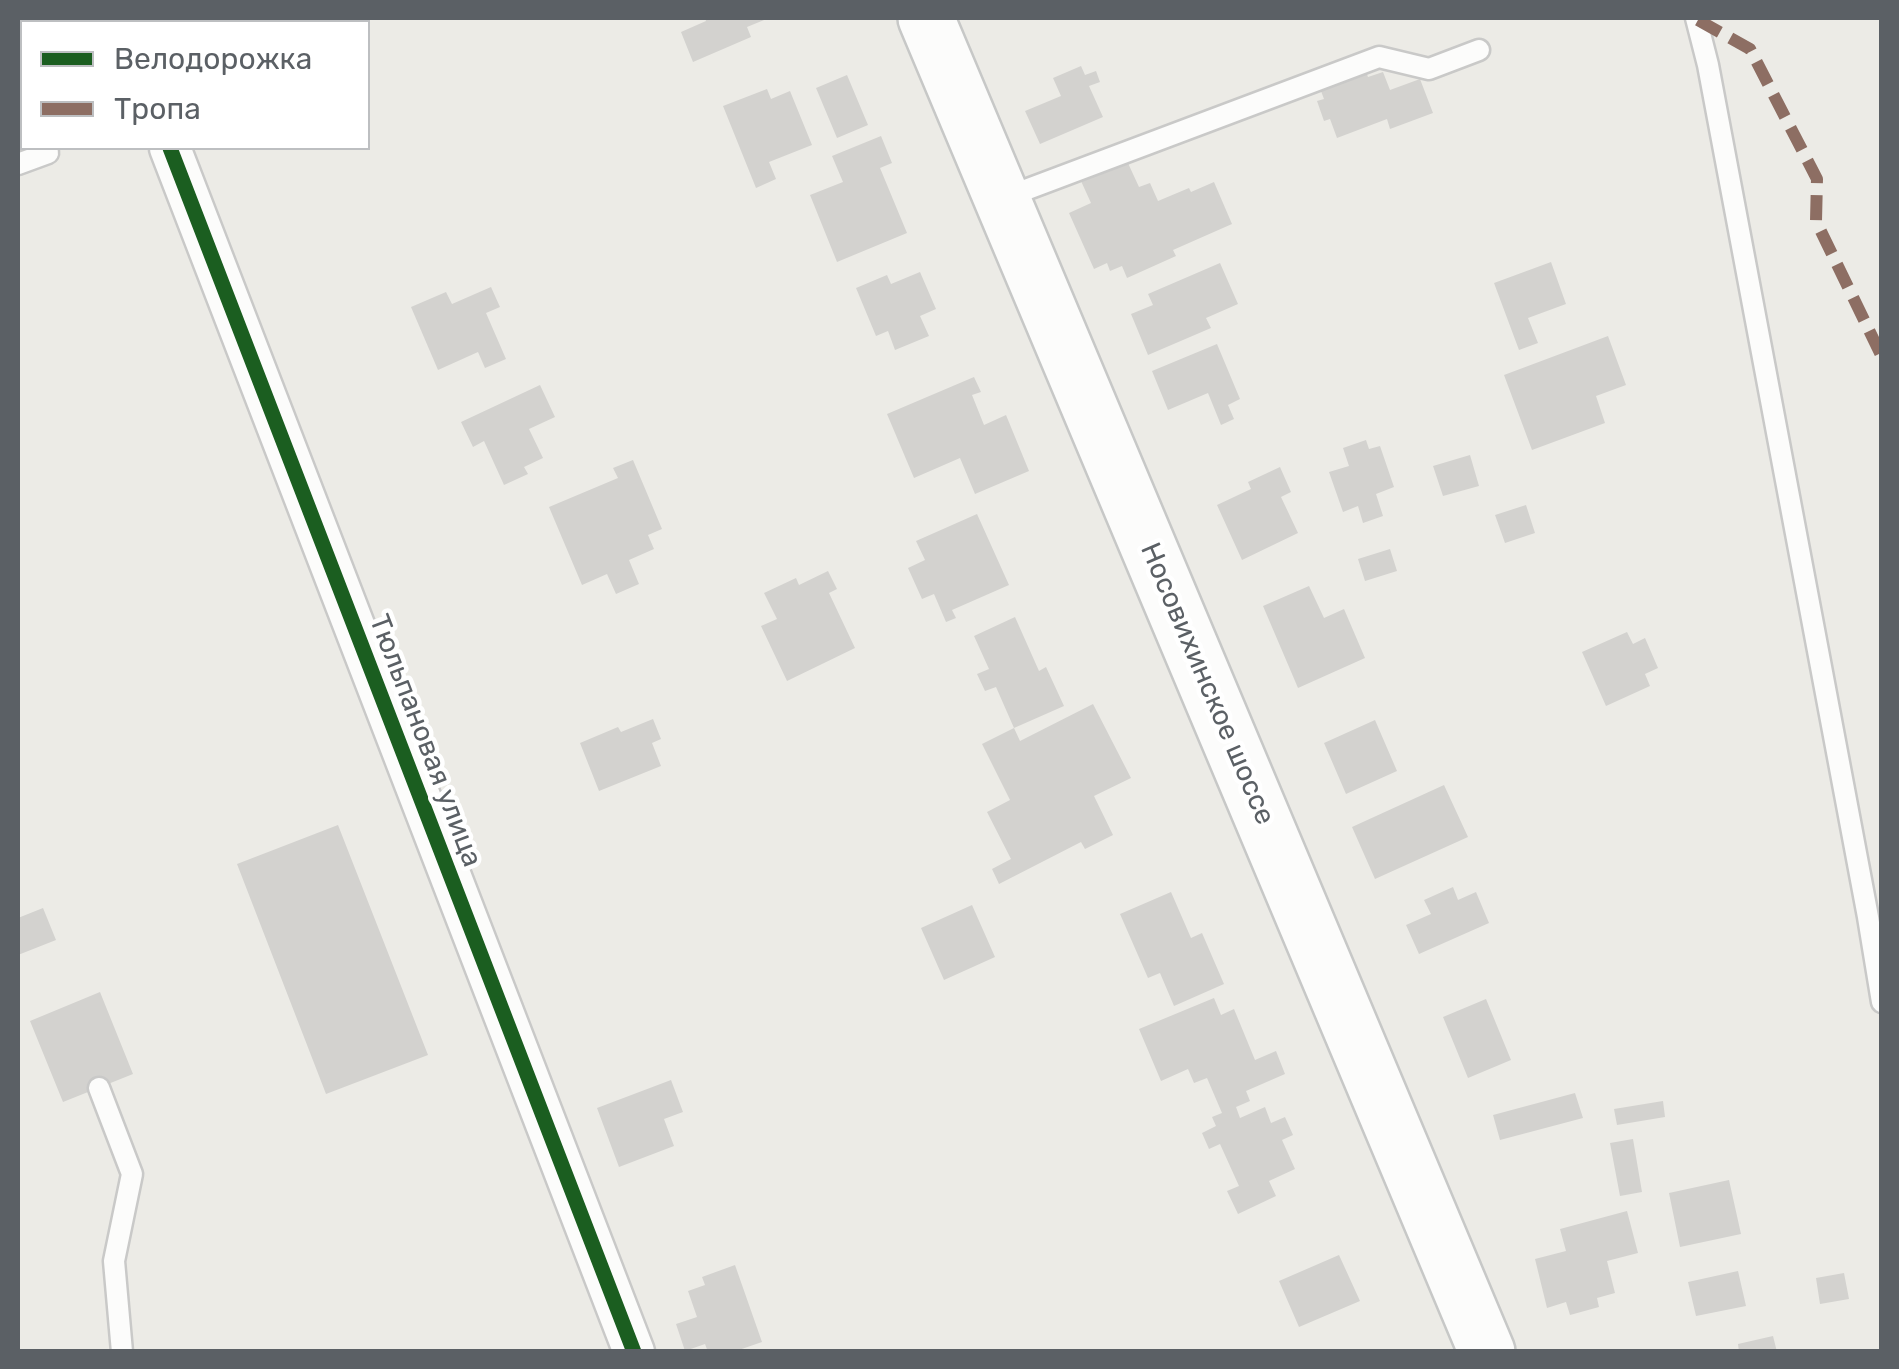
<!DOCTYPE html>
<html>
<head>
<meta charset="utf-8">
<style>
  body { margin:0 }
  #map { position:relative; width:1899px; height:1369px; overflow:hidden; background:#ecebe6; font-family:Rubik,sans-serif }
  canvas { display:block }
  .frame { position:absolute; inset:0; border:20px solid #5b6065; pointer-events:none }
  .legend { position:absolute; left:20px; top:20px; width:350px; height:130px; box-sizing:border-box; background:#fff; border:2px solid #bdbfc1; margin:0; padding:12px 18px; list-style:none; font-size:30px; color:#5b6065 }
  .legend li { display:flex; align-items:center; gap:20px; height:50px }
  .legend b { width:50px; border:2px solid #bdbfc1 }
</style>
</head>
<body>
<div id="map">
<canvas width="1899" height="1369"></canvas>
<div class="frame"></div>
<ul class="legend">
<li><b style="height:12px;background:#1b5e20"></b>Велодорожка</li>
<li><b style="height:12px;background:#8d6e63"></b>Тропа</li>
</ul>
</div>
<script>
const g = document.querySelector('canvas').getContext('2d');
g.lineJoin = 'round';
function fill(path, color) { g.fillStyle = color; g.fill(path, 'evenodd'); }
function strokePath(path, color, width, dash) { g.strokeStyle = color; g.lineWidth = width; g.lineCap = dash ? 'butt' : 'round'; g.setLineDash(dash || []); g.stroke(path); }
function write(font, color, halo, rows, align = 'center') {
  g.font = font + ' Rubik,sans-serif'; g.lineWidth = 9; g.setLineDash([]); g.textBaseline = 'middle'; g.strokeStyle = halo; g.fillStyle = color; for (const [text, x, y, turn = 0] of rows) {
    g.save(); g.translate(x, y); g.rotate((+turn || 0) * Math.PI / 180); g.textAlign = isNaN(turn) ? turn : align; if (halo) g.strokeText(text, 0, 0); g.fillText(text, 0, 0); g.restore();
  }
}
fill(new Path2D(`
  M18,18H42L44,22H22V109L18,111Z
  M251,18H330L332,21L254,22Z
  M705,18H769L747,27L751,37L693,62L681,32L706,21Z
  M1081,66L1085,75L1096,71L1100,82L1089,86L1103,117L1040,144L1025,111L1061,96L1053,78Z
  M1364,66L1368,77L1383,72L1390,90L1420,79L1433,113L1390,129L1387,119L1337,138L1330,119L1324,121L1317,101L1324,99L1318,83Z
  M847,75L868,125L837,138L816,88Z
  M767,89L771,99L790,91L812,145L769,162L776,179L756,188L723,106Z
  M881,136L892,163L880,168L907,233L837,262L810,195L843,182L832,156Z
  M1127,161L1139,187L1150,183L1158,201L1189,188L1191,192L1214,182L1232,224L1173,250L1176,256L1127,278L1122,266L1110,271L1107,263L1094,269L1069,213L1091,203L1081,181Z
  M1551,262L1566,304L1528,318L1538,343L1519,350L1494,283Z
  M1220,263L1238,304L1206,318L1211,328L1148,355L1131,314L1153,305L1148,294Z
  M920,272L936,309L920,316L929,336L895,350L888,331L876,336L856,288L887,275L891,284Z
  M491,287L500,307L486,313L506,359L485,368L478,352L438,370L411,307L446,292L452,304Z
  M1608,336L1626,385L1596,396L1605,423L1532,450L1504,375Z
  M1217,344L1240,399L1228,405L1234,419L1221,425L1208,393L1168,410L1152,371Z
  M974,377L981,392L972,395L984,425L1006,415L1029,471L975,494L960,458L914,478L887,414Z
  M540,385L555,417L529,429L543,458L524,467L528,474L504,485L484,441L473,447L461,422Z
  M1366,440L1369,449L1380,446L1394,487L1376,494L1383,516L1363,523L1358,506L1343,512L1329,472L1349,466L1343,448Z
  M1470,455L1479,486L1443,496L1433,466Z
  M633,460L662,529L648,535L654,549L629,560L639,584L616,594L607,574L582,585L549,507L618,478L613,468Z
  M1280,467L1291,492L1281,497L1298,533L1242,560L1217,505L1251,489L1248,482Z
  M1526,505L1535,533L1505,543L1495,515Z
  M977,514L1009,585L952,610L956,618L946,622L934,594L922,599L908,568L925,560L916,541Z
  M1390,549L1397,571L1365,581L1358,559Z
  M828,571L837,589L829,593L855,648L787,681L761,626L777,619L764,593L796,578L799,585Z
  M1309,586L1324,618L1344,609L1365,658L1298,688L1263,606Z
  M1015,617L1039,671L1046,667L1064,706L1014,728L996,687L985,691L977,674L989,669L974,636Z
  M1627,632L1633,644L1645,638L1658,668L1645,674L1650,686L1606,706L1582,652Z
  M1093,704L1131,778L1094,796L1113,835L1085,849L1081,842L999,884L992,869L1011,859L987,812L1010,800L982,744L1014,728L1020,741Z
  M653,719L661,739L652,743L661,766L599,791L580,743L618,727L621,732Z
  M1375,720L1397,771L1346,794L1324,743Z
  M1444,785L1468,837L1375,879L1352,827Z
  M338,825L428,1055L326,1094L237,864Z
  M1453,887L1458,900L1476,892L1489,923L1419,954L1406,925L1431,914L1424,900Z
  M1171,892L1191,938L1202,933L1224,984L1174,1006L1160,973L1148,978L1120,914Z
  M972,905L995,957L944,980L921,928Z
  M43,908L56,940L18,955V918Z
  M100,992L133,1074L63,1102L30,1021Z
  M1214,998L1221,1015L1234,1009L1255,1060L1276,1051L1285,1074L1246,1091L1250,1101L1236,1107L1240,1118L1265,1107L1271,1123L1285,1117L1293,1135L1282,1140L1295,1169L1269,1181L1276,1196L1238,1214L1227,1191L1239,1186L1220,1144L1209,1149L1202,1133L1216,1126L1212,1117L1222,1113L1207,1078L1194,1083L1188,1069L1161,1081L1139,1029Z
  M1486,999L1511,1060L1468,1078L1443,1017Z
  M671,1080L683,1112L664,1119L674,1146L619,1167L597,1108Z
  M1575,1093L1583,1118L1500,1140L1493,1115Z
  M1663,1101L1665,1117L1617,1125L1614,1109Z
  M1633,1139L1642,1192L1620,1196L1610,1143Z
  M1729,1180L1741,1234L1680,1247L1669,1193Z
  M1627,1211L1638,1253L1607,1261L1615,1293L1597,1298L1599,1307L1570,1315L1566,1302L1547,1308L1535,1259L1566,1251L1560,1229Z
  M1339,1255L1360,1301L1299,1327L1279,1281Z
  M735,1265L762,1342L733,1352H708L705,1344L685,1351L676,1324L697,1317L688,1291L705,1285L702,1277Z
  M1738,1271L1746,1306L1696,1316L1688,1282Z
  M1844,1273L1849,1299L1820,1304L1816,1278Z
  M1773,1336L1777,1352H1739L1738,1344Z`), '#d3d2cf');
const lane = new Path2D(`
  M1696,18L1708,65L1868,917L1882,1002
  M18,164L48,153L47,148
  M1004,198L1379,57L1429,69L1479,50
  M99,1088L132,1174L114,1261L122,1352`);
const street = new Path2D(`
  M119,18L121,22
  M170,148L634,1352`);
const secondary = new Path2D(`
  M926,18L1487,1352`);
strokePath(lane, '#c9c9c8', 25);
strokePath(street, '#c9c9c8', 45);
strokePath(secondary, '#c7c8c7', 60);
strokePath(lane, '#fcfcfb', 20);
strokePath(street, '#fcfcfb', 40);
strokePath(secondary, '#fcfcfb', 55);
strokePath(new Path2D(`
  M1698,20L1750,49L1817,179L1816,221L1882,357`), '#8d6e63', 12, [25, 12]);
strokePath(new Path2D(`
  M170,148L634,1352`), '#1b5e20', 15);
write('28px', '#5b6065', '#fff', [
  ["Носовихинское шоссе",1207,684,67],
  ["Тюльпановая улица",425,741,69]
]);
</script>
</body>
</html>
